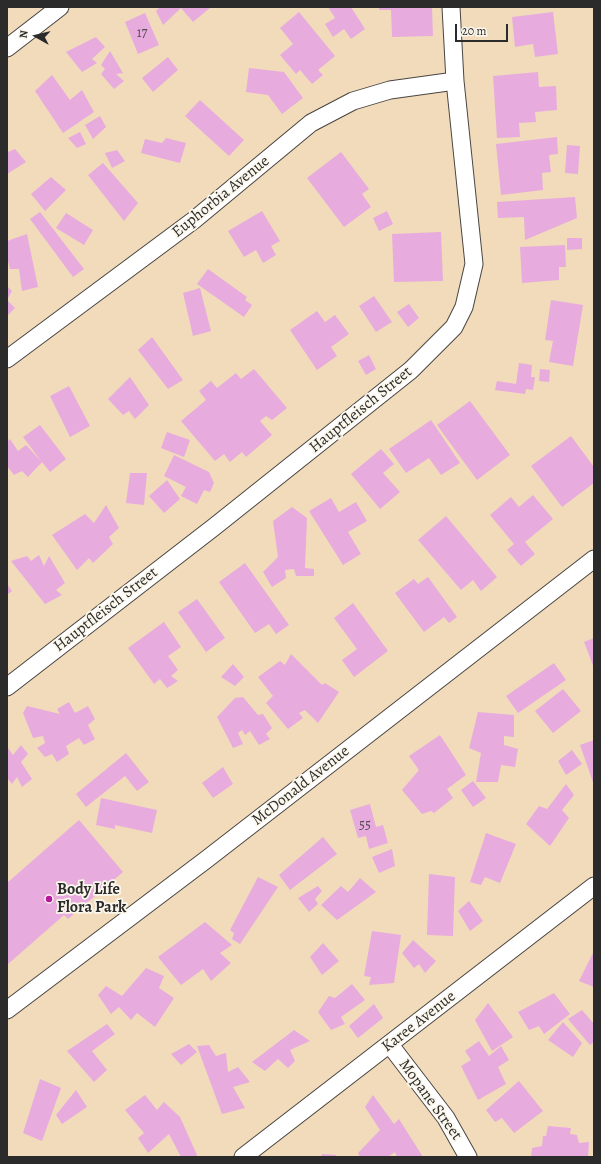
<!DOCTYPE html>
<html>
<head>
<meta charset="utf-8">
<style>
  body { margin:0 }
  #map { position:relative; width:601px; height:1164px; overflow:hidden; background:#f1dbbb; font-family:Alegreya,serif }
  canvas { display:block }
  .frame { position:absolute; inset:0; border:8px solid #2b2b2b; pointer-events:none }
  .north { position:absolute; left:16px; top:16px; width:40px; height:40px; -webkit-text-stroke:3px #fbf7ec; paint-order:stroke; rotate:278deg; font-size:11px; font-weight:700; line-height:16px; text-align:center; color:#2b2b2b }
  .north::after { content:''; display:block; margin:auto; width:14px; height:18px; background:#2b2b2b; clip-path:polygon(50% 0,100% 100%,50% 72%,0 100%) }
  .scale { position:absolute; left:455px; top:24px; width:53px; height:18px; box-sizing:border-box; border:2px solid #2b2b2b; border-top:0; padding-left:5px; font-size:12px; line-height:14px; white-space:nowrap; color:#2b2b2b; -webkit-text-stroke:3px #fbf7ec; paint-order:stroke }
</style>
</head>
<body>
<div id="map">
<canvas width="601" height="1164"></canvas>
<div class="frame"></div>
<div class="north">N</div>
<div class="scale">20 m</div>
</div>
<script>
const g = document.querySelector('canvas').getContext('2d');
g.lineJoin = 'round';
function fill(path, color) { g.fillStyle = color; g.fill(path, 'evenodd'); }
function strokePath(path, color, width, dash) { g.strokeStyle = color; g.lineWidth = width; g.lineCap = dash ? 'butt' : 'round'; g.setLineDash(dash || []); g.stroke(path); }
function write(font, color, halo, rows, align = 'center') {
  g.font = font + ' Alegreya,serif'; g.lineWidth = 3.5; g.setLineDash([]); g.textBaseline = 'middle'; g.strokeStyle = halo; g.fillStyle = color; for (const [text, x, y, turn = 0] of rows) {
    g.save(); g.translate(x, y); g.rotate((+turn || 0) * Math.PI / 180); g.textAlign = isNaN(turn) ? turn : align; if (halo) g.strokeText(text, 0, 0); g.fillText(text, 0, 0); g.restore();
  }
}
fill(new Path2D(`
  M160,7H211L193,22L181,8L163,25L156,11Z
  M328,7H351L365,29L351,39L344,29L333,37L325,24L335,18Z
  M379,7H432L433,36L392,37L391,10H379Z
  M299,12L335,56L318,70L323,75L312,84L300,70L296,74L280,55L293,44L280,28Z
  M553,12L558,54L535,57L533,44L515,47L512,17Z
  M145,13L159,45L138,54L125,22Z
  M96,37L105,47L92,59L97,63L82,72L66,52Z
  M110,51L123,73L116,74L124,81L114,89L101,74L105,69L101,65Z
  M168,57L178,70L153,92L142,78Z
  M249,68L284,72L303,98L282,114L268,95L246,92Z
  M538,72L539,87L556,86L557,110L535,112L536,122L519,123L520,137L497,138L493,76Z
  M52,75L70,100L82,90L94,112L63,133L35,91Z
  M200,100L244,140L229,156L185,116Z
  M100,116L106,127L93,139L85,125Z
  M80,132L86,144L77,148L68,138Z
  M557,137L558,154L549,155L551,172L542,173L543,190L501,195L496,144Z
  M166,138L186,143L180,163L141,153L145,139L162,143Z
  M567,145L580,146L578,174L565,173Z
  M15,149L26,162L7,174V151L8,152Z
  M117,150L125,161L112,168L105,153Z
  M341,152L369,189L362,194L371,207L344,227L307,178Z
  M103,163L138,203L124,221L88,175Z
  M51,177L66,190L45,211L31,194Z
  M575,197L577,218L525,240L524,217L498,218L497,202Z
  M262,211L280,241L271,246L276,255L263,263L256,250L244,257L228,231Z
  M387,211L393,224L379,231L373,218Z
  M40,212L84,269L73,277L30,219Z
  M66,213L93,230L84,245L56,228Z
  M441,232L443,281L394,282L392,234Z
  M27,234L38,287L22,291L19,269H10L7,257V241Z
  M567,238H582V249L567,250Z
  M565,245L566,267H559V280L522,283L520,247Z
  M208,269L247,297L245,300L252,305L244,317L197,284Z
  M7,286L12,291L7,300L15,308L7,316Z
  M200,288L211,331L193,336L183,293Z
  M374,296L392,322L376,332L359,306Z
  M551,300L583,305L573,366L549,362L553,341L545,340Z
  M409,304L419,318L408,327L397,312Z
  M317,311L325,322L335,315L349,334L331,347L337,356L317,370L290,330Z
  M152,337L183,380L168,389L138,350Z
  M369,355L376,369L366,375L358,361Z
  M519,363L532,365L531,377H535L533,390L526,389L525,394L495,390L497,381L516,384Z
  M254,369L287,408L272,420L266,416L260,421L272,435L246,457L242,452L230,462L224,454L215,461L181,421L206,400L199,391L211,381L217,388L236,373L241,379Z
  M540,369L550,370L549,382L539,381Z
  M130,377L149,405L135,419L129,411L123,415L108,399Z
  M69,386L90,426L70,437L50,396Z
  M470,401L510,455L477,480L437,425Z
  M431,420L460,463L441,475L429,458L406,473L389,449Z
  M40,425L66,459L50,472L42,462L28,477L22,471L14,475L7,466V442L10,439L18,451L26,445L41,461L23,437Z
  M167,432L190,440L184,457L161,448Z
  M571,436L594,467V483L562,507L531,466Z
  M381,449L394,464L383,473L400,492L380,509L351,474Z
  M174,455L209,472L214,483L210,492L204,490L197,504L181,496L186,487L164,476Z
  M130,473H147L144,505L126,503Z
  M167,480L180,499L164,513L149,496Z
  M533,495L553,519L525,542L535,554L521,566L507,550L514,544L490,515L511,497L519,507Z
  M331,498L339,512L356,502L367,521L348,532L361,554L343,565L309,511Z
  M106,505L119,528L109,537L113,544L93,563L89,558L77,570L52,535L85,514L94,523Z
  M292,507L307,518L305,568L314,569V576H296L294,569L285,570L286,578L272,587L263,572L278,557L273,521Z
  M446,516L497,577L481,591L473,580L461,590L418,540Z
  M39,555L44,566L49,556L65,583L56,590L62,595L45,604L11,561L27,556L31,561Z
  M245,563L289,625L276,634L269,624L255,633L219,582Z
  M428,577L457,617L449,623L444,617L424,632L395,593L414,579L418,584Z
  M7,584L12,591L7,595Z
  M197,599L225,638L206,652L178,612Z
  M353,603L388,651L354,677L342,660L357,649L334,618Z
  M164,622L181,647L168,656L178,670L171,676L178,681L167,688L160,679L154,684L128,648Z
  M594,638V668L584,642Z
  M291,654L322,685L325,683L339,692L318,723L305,710L299,713L303,718L288,729L266,703L273,696L258,677L280,661L285,665Z
  M554,663L566,680L518,713L506,696Z
  M233,664L244,677L235,686L221,677Z
  M563,689L581,711L553,733L535,711Z
  M243,697L258,715L263,714L272,728L266,734L270,739L259,745L250,731L245,735L242,730L238,733L243,744L233,748L217,717L235,698Z
  M69,702L75,713L88,706L95,719L88,725L95,739L84,745L79,738L66,746L69,754L57,762L52,754L45,757L37,748L45,743L43,736L33,738L23,713L27,706L60,714L57,709Z
  M478,712L514,715V737L504,736V745L518,749L515,767L501,765L498,782H476L481,753L469,748Z
  M440,735L466,775L447,789L453,798L434,813L431,811L422,814L402,790L419,770L409,756Z
  M594,740V785L580,745Z
  M21,745L28,754L21,762L32,779L22,787L17,777L12,784L7,778V749L8,748L13,755Z
  M572,750L582,764L566,775L558,761Z
  M126,753L149,782L137,791L125,776L86,807L76,794Z
  M223,767L233,784L213,798L202,783Z
  M473,781L486,798L473,807L461,790Z
  M566,784L574,795L562,810L569,818L550,846L526,824L539,806L547,809Z
  M101,798L157,810L152,833L115,825V829L96,825Z
  M370,804L376,827L383,825L388,843L369,849L366,836L358,838L350,810Z
  M79,820L123,872L68,919L64,915L7,965V883Z
  M486,833L516,844L500,883L485,877L481,885L470,882Z
  M323,837L337,854L290,890L279,875Z
  M392,849L395,866L379,873L372,857Z
  M429,874L455,877L453,936L427,935Z
  M258,877L278,887L240,944L232,939L234,933L230,930Z
  M360,878L376,892L337,920L321,905L341,886L348,892Z
  M318,886L322,891L315,899L318,904L309,912L298,898Z
  M469,901L483,921L470,931L458,911Z
  M205,922L232,945L220,953L231,963L211,981L203,969L181,985L158,957Z
  M372,931L401,935L394,983L369,985L371,977L364,976Z
  M413,940L436,961L425,973L419,964L414,968L402,953Z
  M323,943L339,961L322,975L310,957Z
  M594,951V987L579,981Z
  M146,968L164,976L159,988L174,998L155,1027L137,1013L131,1020L119,1007L111,1014L98,995L106,986L122,996Z
  M352,984L365,1000L341,1017L345,1024L331,1030L318,1012L329,996L335,998Z
  M554,993L570,1014L544,1034L539,1026L529,1030L518,1012Z
  M488,1003L513,1037L492,1051L475,1020Z
  M374,1004L383,1018L358,1038L349,1026Z
  M582,1010L594,1024V1042L590,1045L568,1019Z
  M563,1022L582,1043L573,1057L548,1040Z
  M107,1024L115,1034L92,1051L107,1070L94,1082L67,1051Z
  M294,1030L310,1041L290,1050L295,1061L288,1068L278,1059L265,1071L252,1062Z
  M479,1041L489,1056L501,1046L509,1060L498,1067L506,1084L478,1100L461,1066L471,1060L465,1051Z
  M189,1044L197,1052L181,1065L171,1054Z
  M209,1045L216,1056L226,1053L228,1072L238,1067L250,1082L233,1087L245,1108L222,1114L197,1046Z
  M40,1079L61,1088L42,1141L23,1133Z
  M519,1081L543,1111L514,1133L502,1118L495,1122L486,1110Z
  M76,1090L87,1107L62,1124L56,1115Z
  M145,1095L157,1110L164,1102L180,1117L197,1155L195,1157H181L169,1134L148,1153L138,1138L144,1133L125,1110Z
  M373,1095L394,1124L399,1119L423,1157H397L395,1152L388,1157H360L358,1153L380,1130L365,1107Z
  M548,1126L571,1128L570,1134L577,1135L579,1143L589,1142L588,1157H531L532,1148L542,1146L543,1136H546Z
  M322,1154L336,1155V1157H321Z`), '#e7acdd');
const minor = new Path2D(`
  M7,48L60,7
  M7,359L194,220L311,123L353,101L390,90L455,81
  M7,687L214,527L411,370L454,327L464,307L474,264L455,81L451,7
  M7,1010L207,859L594,559
  M390,1045L446,1118L468,1157
  M243,1157L594,886`);
strokePath(minor, '#494541', 19);
strokePath(minor, '#fff', 17);
for (const [x, y, r, color] of [
  [49,899,4,"#b5179e"]
]) { const dot = new Path2D(); dot.arc(x, y, r, 0, 2 * Math.PI); g.fillStyle = color; g.fill(dot); strokePath(dot, '#fbf7ec', 1.5); }
write('14px', '#5a4b58', null, [
  ["17",142,34],
  ["55",365,826]
]);
write('16px', '#2b2b2b', '#fbf7ec', [
  ["Euphorbia Avenue",221,197,-39],
  ["Hauptfleisch Street",361,410,-39],
  ["Hauptfleisch Street",106,610,-38],
  ["McDonald Avenue",301,786,-38],
  ["Karee Avenue",419,1022,-38],
  ["Mopane Street",430,1100,54]
]);
write('bold 16px', '#2b2b2b', '#fbf7ec', [
  ["Body Life",57,890],
  ["Flora Park",57,908]
], 'left');
</script>
</body>
</html>
